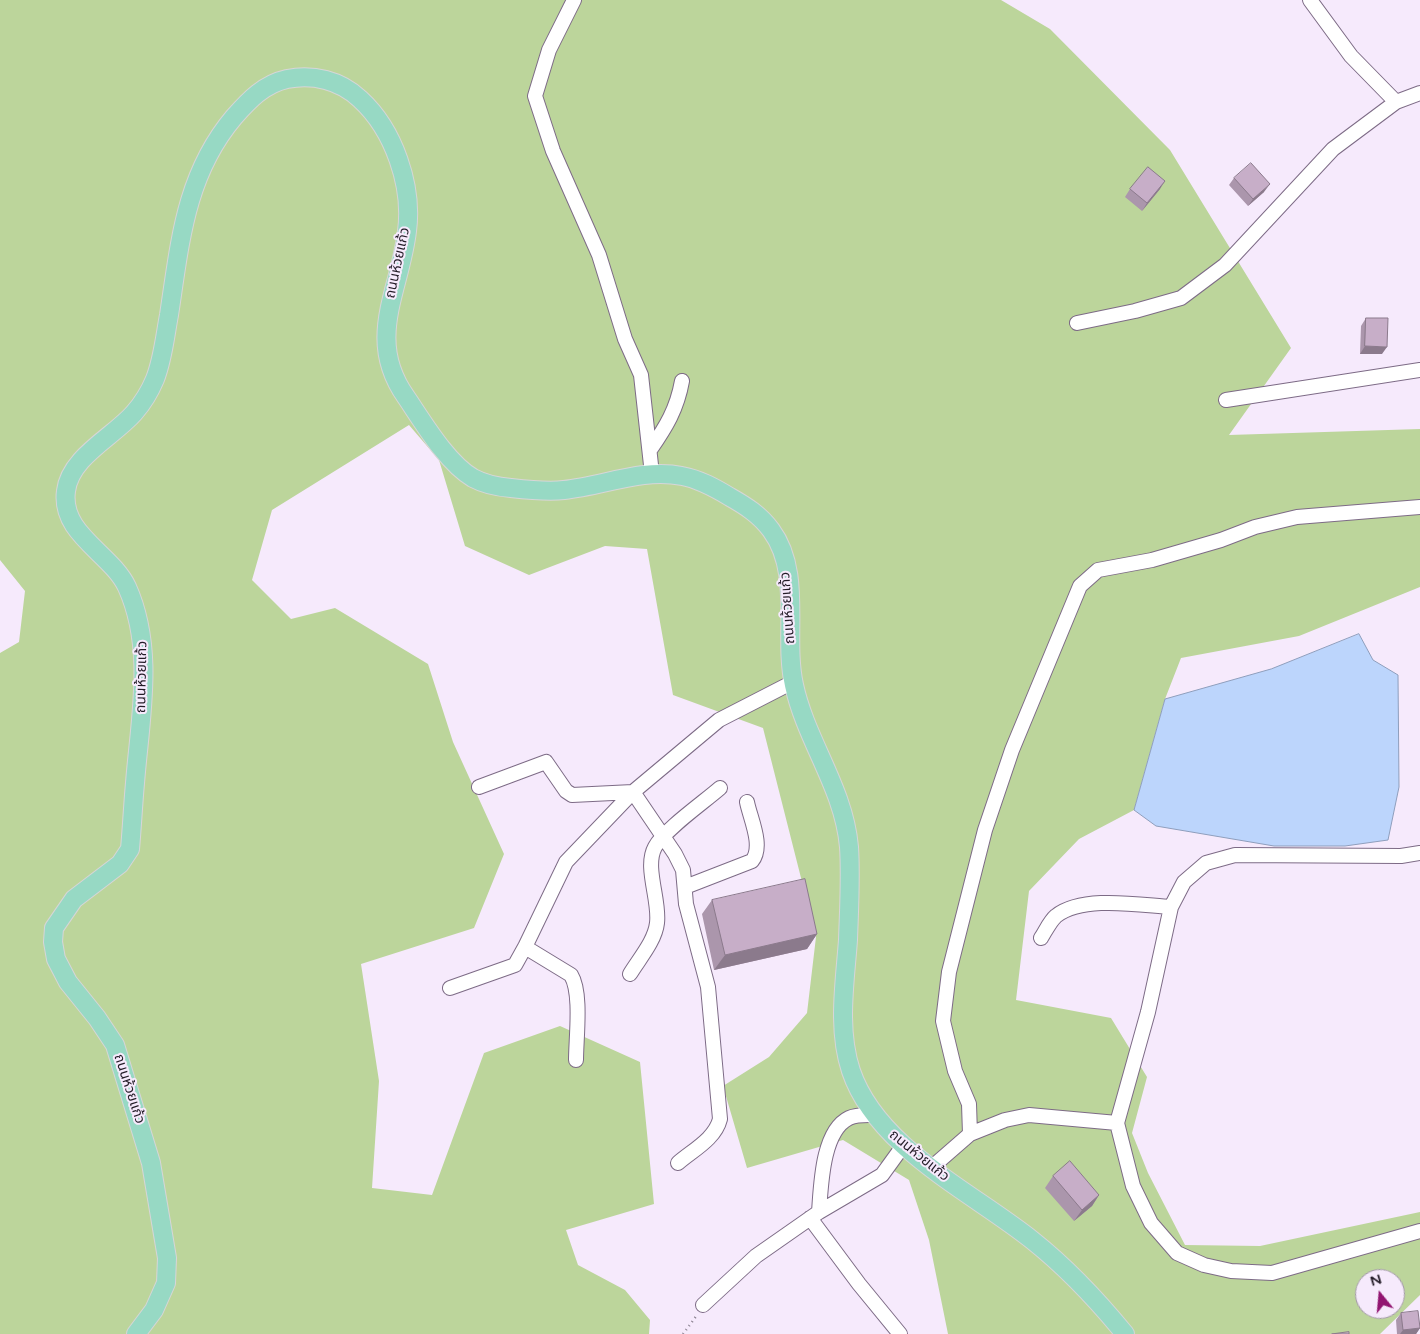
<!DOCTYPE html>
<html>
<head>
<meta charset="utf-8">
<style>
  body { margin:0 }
  #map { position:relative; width:1420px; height:1334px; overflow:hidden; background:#f6eafc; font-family:"Varela Round",sans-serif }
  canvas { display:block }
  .north { position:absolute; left:1355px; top:1269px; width:50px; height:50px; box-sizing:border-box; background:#f6eafc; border:1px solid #a298a7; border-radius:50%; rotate:343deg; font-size:14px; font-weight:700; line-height:20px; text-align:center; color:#231c27 }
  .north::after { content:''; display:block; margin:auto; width:18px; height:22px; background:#921571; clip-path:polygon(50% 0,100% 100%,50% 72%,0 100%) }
</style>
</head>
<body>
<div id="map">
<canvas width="1420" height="1334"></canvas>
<div class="north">N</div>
</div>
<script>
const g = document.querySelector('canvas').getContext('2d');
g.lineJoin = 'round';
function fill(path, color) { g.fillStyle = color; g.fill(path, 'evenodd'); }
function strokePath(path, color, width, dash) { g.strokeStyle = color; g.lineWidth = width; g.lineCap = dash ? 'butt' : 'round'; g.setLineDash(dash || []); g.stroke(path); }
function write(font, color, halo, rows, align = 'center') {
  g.font = font + ' "Varela Round","Noto Sans Thai",sans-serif'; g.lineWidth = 4; g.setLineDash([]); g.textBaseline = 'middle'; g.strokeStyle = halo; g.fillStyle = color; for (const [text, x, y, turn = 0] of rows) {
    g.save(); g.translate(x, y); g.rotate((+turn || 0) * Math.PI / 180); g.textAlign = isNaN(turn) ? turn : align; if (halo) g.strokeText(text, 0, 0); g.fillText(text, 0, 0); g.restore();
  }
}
fill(new Path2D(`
  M0,0H1001L1050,29L1170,150L1291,348L1229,435L1420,429V587L1299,636L1181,658L1165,699L1134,810L1079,839L1029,891L1016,1000L1111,1018L1147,1077L1132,1133L1148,1173L1185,1245L1260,1246L1420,1212V1295L1380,1334H948L929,1240L909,1180L843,1140L747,1168L723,1086L769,1057L807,1013L816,937L763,728L673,695L647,549L605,546L529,575L465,546L439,460L409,425L272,510L252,580L291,619L335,608L428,664L453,742L504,854L474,928L361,964L379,1081L372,1188L432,1195L484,1053L560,1026L640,1062L654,1204L566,1230L578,1265L625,1290L650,1320L649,1334H0V653L19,642L25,591L0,560ZM1365,1279H1395V1309H1365Z`), '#bcd59b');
const water = new Path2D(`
  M1359,634L1373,660L1398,675L1399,787L1388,840L1345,846H1274L1156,826L1134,810L1165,699L1271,669Z`);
fill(water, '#bcd5fc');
strokePath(water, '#8e9ebc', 1);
const minor = new Path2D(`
  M574,0L549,50L535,96L553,151L599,255L625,339L641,375L652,474
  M1310,0L1351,56L1396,102
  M1077,323L1135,311L1181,298L1225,265L1333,149L1396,102L1420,93
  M1226,400L1420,370
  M650,450C666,427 677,409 682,381
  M479,787L546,762L566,791L572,795L633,792L675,854L683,870L686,904L708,987L720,1119C715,1139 693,1150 678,1163
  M1420,853L1401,856L1235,855L1206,863L1184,882L1171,907L1148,1012L1117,1123L1133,1186L1151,1223L1177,1253L1204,1265L1231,1271L1272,1273L1420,1231
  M685,887L752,861C764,846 750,818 747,802
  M1041,938C1045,932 1050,921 1056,916C1083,895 1139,905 1171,907
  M525,947L571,975C582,993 576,1038 576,1060
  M630,974C639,959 655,941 657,923C660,900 644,867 655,847C664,830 704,802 720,788
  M450,988L515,965L525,947L566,862L633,792L719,720L793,682
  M970,1134L969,1104L955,1071L943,1021L949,972L985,830L1012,750L1080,586L1098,570L1152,560L1221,540L1255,527L1297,517L1420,507
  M931,1168L970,1134L1005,1120L1029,1115L1117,1123
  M819,1212C821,1186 822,1131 849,1118C857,1114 867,1115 876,1115
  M810,1218L859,1284L900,1334
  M703,1305L756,1256L819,1212L882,1175L903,1146`);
const major = new Path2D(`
  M136,1334L154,1310L166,1283L167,1258L151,1163L115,1045L97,1018L68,982L56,959L53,942L54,928L74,899L120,864L130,849C132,827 133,805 135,783C140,718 155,649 127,587C111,553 60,534 66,491C70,457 113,437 134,413C142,404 150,391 155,379C163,359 165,336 169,315C180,243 185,175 234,117C249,100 264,84 287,79C313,74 340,80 360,99C394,130 413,186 407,231C400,291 365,339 406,397C423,422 447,463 473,478C484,484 499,487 511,488C529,490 547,492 564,490C604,486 642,468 682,476C699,479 715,488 730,497C746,506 760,515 771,530C803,573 783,635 794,685C806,741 844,788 849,847C851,877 849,909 848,940C845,982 837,1029 851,1071C877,1148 972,1192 1032,1240C1066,1267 1098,1301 1125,1334`);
strokePath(minor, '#7d6b86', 16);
strokePath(major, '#d7d6d8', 20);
strokePath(new Path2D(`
  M683,1334L697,1315`), '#887f8d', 2.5, [1, 4]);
strokePath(minor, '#fff', 14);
strokePath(major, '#97d9c4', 18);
fill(new Path2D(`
  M1234,178L1264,192L1248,206L1229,185Z
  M1130,189H1160L1142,211L1125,197Z
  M1366,318L1382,354H1360L1361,326Z
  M712,900L817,934L807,949L714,970L702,914Z
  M1053,1176L1099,1195L1092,1206L1074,1221L1045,1188Z
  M1401,1313L1420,1328L1416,1334H1397L1396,1320Z`), '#ab96ac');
fill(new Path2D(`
  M1165,181L1160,189L1142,211L1147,203Z
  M1270,184L1264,192L1248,206L1253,199Z
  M1365,346L1387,347L1382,354H1360Z
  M817,934L807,949L714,970L725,955Z
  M1099,1195L1092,1206L1074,1221L1082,1210Z
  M1420,1328L1416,1334H1400L1403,1330Z`), '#8b7a8c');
const building = new Path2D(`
  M1251,163L1270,184L1253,199L1234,178Z
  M1148,167L1165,181L1147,203L1130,189Z
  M1366,318H1388L1387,347L1365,346Z
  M805,879L817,934L725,955L712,900Z
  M1070,1161L1099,1195L1082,1210L1053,1176Z
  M1418,1311L1420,1328L1403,1330L1401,1313Z
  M1349,1332V1334H1332Z`);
fill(building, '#c7aec8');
strokePath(building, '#8b7a8c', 1);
write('14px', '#231c27', '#f6eafc', [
  ["ถนนห้วยแก้ว",398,263,-78],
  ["ถนนห้วยแก้ว",788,608,-94],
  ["ถนนห้วยแก้ว",142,677,-89],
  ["ถนนห้วยแก้ว",129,1089,72],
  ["ถนนห้วยแก้ว",919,1156,39]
]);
</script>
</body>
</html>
